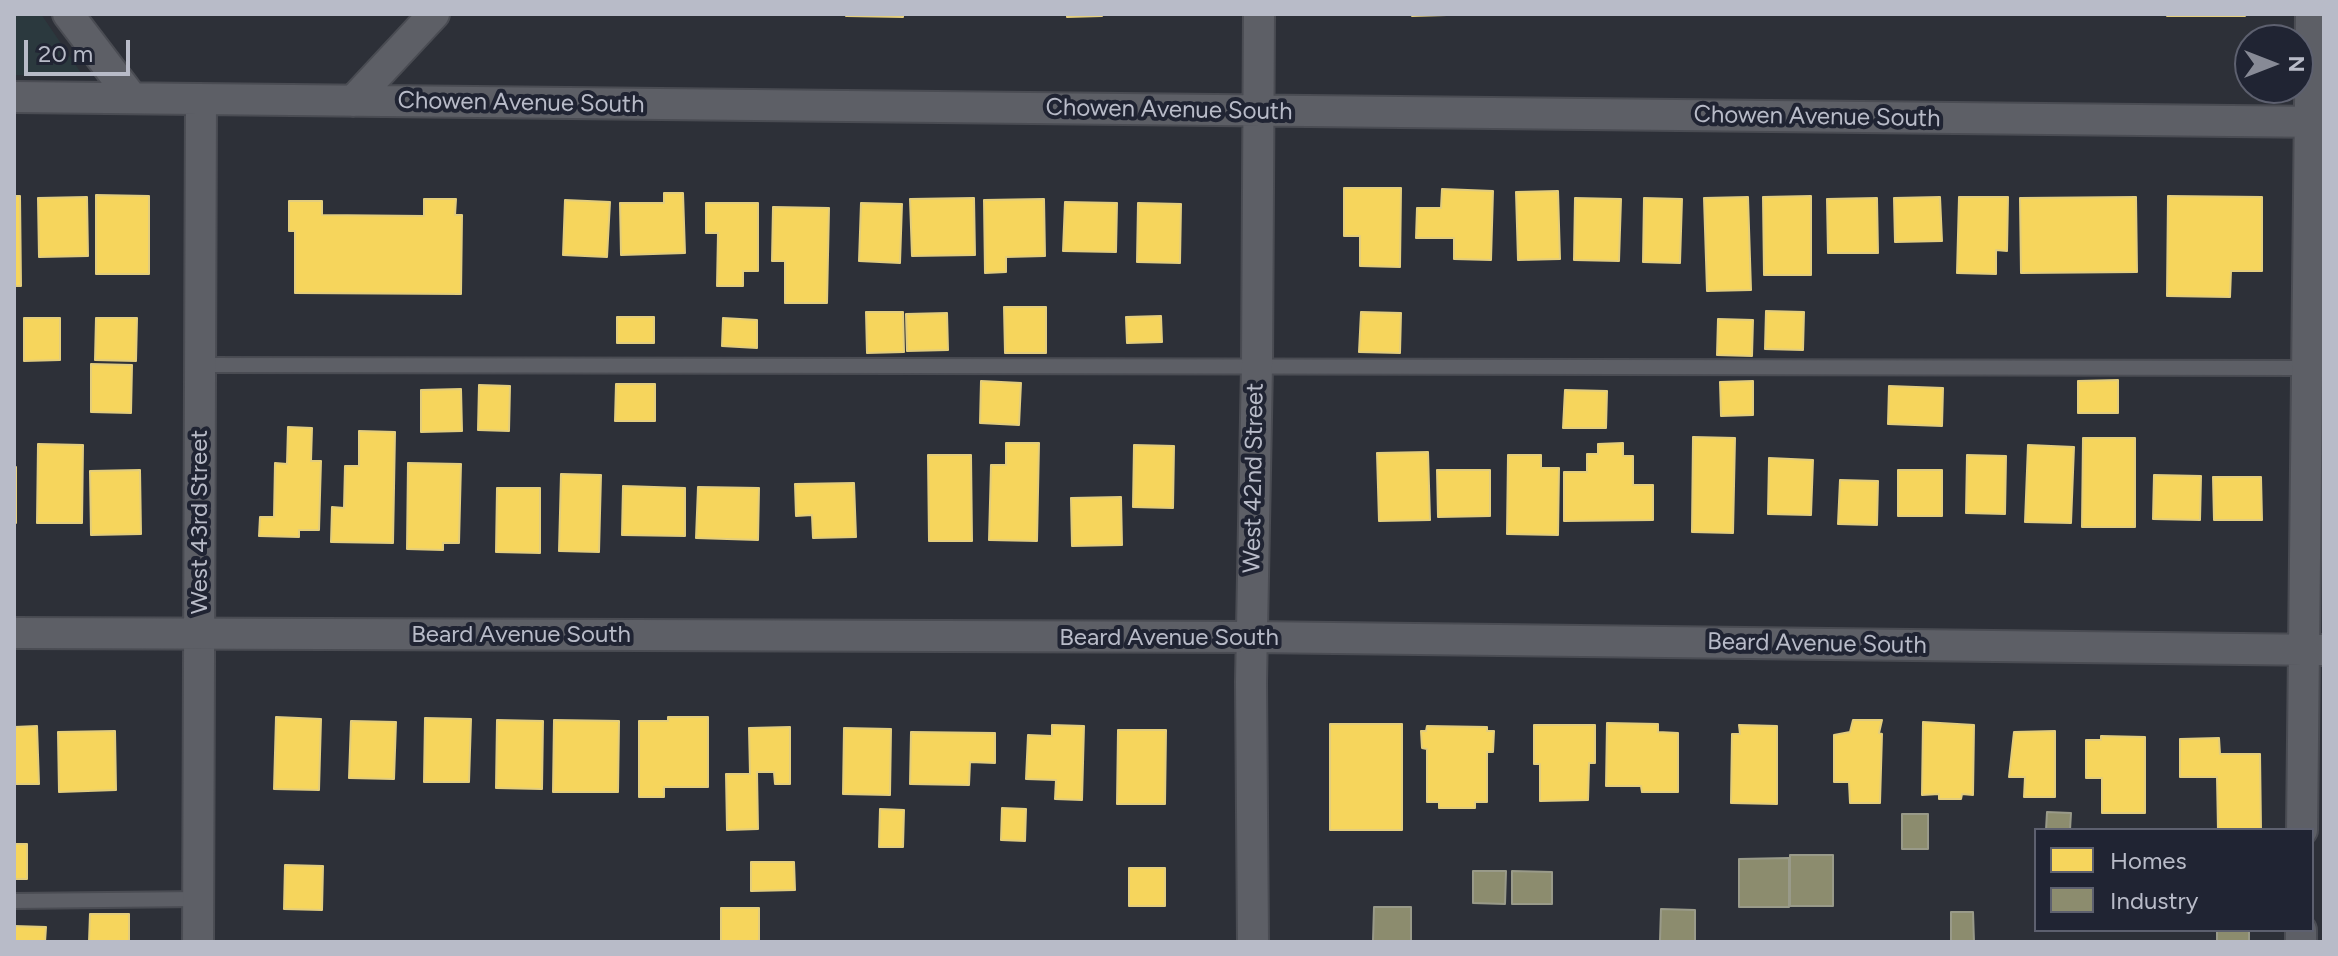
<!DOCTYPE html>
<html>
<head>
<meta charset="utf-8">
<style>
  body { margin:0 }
  #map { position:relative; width:2338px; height:956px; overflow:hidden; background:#2d3038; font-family:Figtree,sans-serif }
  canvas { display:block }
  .frame { position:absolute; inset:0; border:16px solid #b8bbc8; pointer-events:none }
  .legend { position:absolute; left:2034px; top:828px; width:280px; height:104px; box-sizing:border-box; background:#202433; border:2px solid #5d606f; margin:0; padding:10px 14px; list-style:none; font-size:24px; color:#b8bbc8 }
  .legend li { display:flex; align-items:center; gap:16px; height:40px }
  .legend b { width:40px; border:2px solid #5d606f }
  .north { position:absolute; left:2234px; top:24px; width:80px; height:80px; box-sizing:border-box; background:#202433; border:2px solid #5d606f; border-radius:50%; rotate:90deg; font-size:22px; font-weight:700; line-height:32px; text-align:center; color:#b8bbc8 }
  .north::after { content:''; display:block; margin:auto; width:28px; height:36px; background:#878a96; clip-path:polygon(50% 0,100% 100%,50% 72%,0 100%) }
  .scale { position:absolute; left:24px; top:40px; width:106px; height:36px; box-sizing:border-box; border:4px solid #b8bbc8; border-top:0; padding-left:10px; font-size:24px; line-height:28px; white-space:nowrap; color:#b8bbc8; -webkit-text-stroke:6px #202433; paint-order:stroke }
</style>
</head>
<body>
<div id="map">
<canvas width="2338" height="956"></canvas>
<div class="frame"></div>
<ul class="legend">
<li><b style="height:22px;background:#f6d55c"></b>Homes</li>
<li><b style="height:22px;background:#8c8c6e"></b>Industry</li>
</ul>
<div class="north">N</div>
<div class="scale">20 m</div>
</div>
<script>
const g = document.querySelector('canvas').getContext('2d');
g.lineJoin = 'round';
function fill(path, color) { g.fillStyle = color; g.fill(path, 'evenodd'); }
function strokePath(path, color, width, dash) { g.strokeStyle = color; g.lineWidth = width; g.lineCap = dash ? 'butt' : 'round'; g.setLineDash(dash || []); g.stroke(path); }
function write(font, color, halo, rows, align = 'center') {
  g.font = font + ' Figtree,sans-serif'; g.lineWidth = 8; g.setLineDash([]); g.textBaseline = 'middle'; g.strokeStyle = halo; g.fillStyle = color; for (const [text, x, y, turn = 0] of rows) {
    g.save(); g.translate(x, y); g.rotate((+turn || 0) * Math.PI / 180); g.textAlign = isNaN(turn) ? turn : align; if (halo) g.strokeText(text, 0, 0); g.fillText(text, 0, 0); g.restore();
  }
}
fill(new Path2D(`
  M14,14H41L83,76L14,75Z`), '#2b393e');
const homes = new Path2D(`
  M846,14H903V17L846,16Z
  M1067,14H1102V16L1067,17Z
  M1412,14H1481L1412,16Z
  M2167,14H2245V16H2167Z
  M1344,188H1401L1400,267L1360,266V236H1344Z
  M1442,189L1493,191L1491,260L1454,259V238H1416L1417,208H1441Z
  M1558,191L1560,259L1518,260L1516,192Z
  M664,193H683L685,253L621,255L620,203H664Z
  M96,195L149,196V274H96Z
  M14,196H20L21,286H14Z
  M1811,196V275H1764L1763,197Z
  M2168,196L2262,197V271H2231L2230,297L2167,296Z
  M87,197L88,256L39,257L38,198Z
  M1748,197L1751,290L1707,291L1704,198Z
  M1940,197L1942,241L1895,242L1894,198Z
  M1959,197H2008L2007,251L1996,250V274L1957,273Z
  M2136,197L2137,272L2021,273L2020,198Z
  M974,198L975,255L912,256L910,199Z
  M1575,198L1621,199L1619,261L1574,260Z
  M1644,198L1682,199L1680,263L1643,262Z
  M1877,198L1878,253H1828L1827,199Z
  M424,199H456L455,215H462L461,294L295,293V231H289V201H322V215L424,216Z
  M1044,199L1045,256L1006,257V272L985,273L984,200Z
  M565,200L610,202L607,257L563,255Z
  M1065,202L1117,203L1116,252L1063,251Z
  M706,203H758V271H743V286H717L718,233H706Z
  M861,203L902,204L900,263L859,261Z
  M1138,203L1181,204L1180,263L1137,262Z
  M773,207L829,208L827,303H785V261H772Z
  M1004,307H1046V353H1005Z
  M1766,311L1804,312L1803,350L1765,349Z
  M866,312H903L904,352L867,353Z
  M1361,312L1401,313L1400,353L1359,352Z
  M947,313L948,350L907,351L906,314Z
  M1161,316L1162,342L1127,343L1126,317Z
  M617,317H654V343H617Z
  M24,318H60V360L24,361Z
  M96,318H137L136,361L95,360Z
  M723,318L757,320V348L722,346Z
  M1718,319L1753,320L1752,356L1717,355Z
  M91,364L132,365L131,413L91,412Z
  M2118,380V413H2078V381Z
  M981,381L1021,383L1019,425L980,423Z
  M1753,381V415L1721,416L1720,382Z
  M616,384H655V421H615Z
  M479,385L510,386L509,431L478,430Z
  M1889,386L1943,388L1942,426L1888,424Z
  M461,389L462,431L421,432V390Z
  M1565,390L1607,391L1606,428H1563Z
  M288,427L312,428L311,461H321L319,530H299V537L259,536L260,517H274L275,463L287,464Z
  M359,431L395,432L393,543L331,542L332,507L344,508L345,466H359Z
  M1693,437L1735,438L1733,533L1692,532Z
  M2083,438H2135V527H2082Z
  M1006,443H1039L1037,541L989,540L991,465H1006Z
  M1623,443V456H1633V485H1653V520L1564,521V472H1587V454H1598V444Z
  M38,444L83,445L82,523H37Z
  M1134,445L1174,446L1173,508L1133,507Z
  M2028,445L2074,447L2071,523L2025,522Z
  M1428,452L1430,520L1379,521L1377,453Z
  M928,455H971L972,541H929Z
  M1508,455H1541V468H1559L1558,535L1507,534Z
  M1967,455L2006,456L2005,514L1966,513Z
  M1769,458L1813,460L1811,515L1768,514Z
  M408,463L461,464L459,543H443V550L407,549Z
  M14,467H16V523H14Z
  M140,470L141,534L91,535L90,471Z
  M1437,470H1490V516L1438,517Z
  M1898,470H1942V516H1898Z
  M561,474L601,475L599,552L559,551Z
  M2154,475L2201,476L2200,520L2153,519Z
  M2213,477H2261L2262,520H2214Z
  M1840,480L1878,481L1877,525L1838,524Z
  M854,483L856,537L813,538L812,515L796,516L795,484Z
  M623,486L685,488V536L622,535Z
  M698,487L759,488L758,540L696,538Z
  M497,488H540V553L496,552Z
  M1121,497L1122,545L1072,546L1071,498Z
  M276,717L321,719L319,790L274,789Z
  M668,717H708V787H664V797H639V721H668Z
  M425,718L471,719L469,782H424Z
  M497,720L543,721L542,789L496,788Z
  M554,720L619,721L618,792H553Z
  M1853,720H1882L1879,733L1882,734L1880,803H1850L1849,782H1834V735L1850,732Z
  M351,721L396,722L394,779L349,778Z
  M1923,722L1974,725L1973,795L1962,794L1961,799H1939V794L1922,795Z
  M1607,723L1658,724V732L1678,733V792H1642L1641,786H1606Z
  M1330,724H1402V830H1330Z
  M1052,725L1084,726L1082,800L1055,799L1056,780L1026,779L1028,735L1052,736Z
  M1534,725H1595V763H1589L1588,800L1540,801V764H1534Z
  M1739,725L1777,726V804L1731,803L1732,734H1740Z
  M37,726L39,784H14V727Z
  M1427,726L1487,727V731H1494L1493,752H1487V802H1475V808H1439V802H1427V749L1422,748L1421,731H1426Z
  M790,727V784H775L774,772H757L758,829L727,830L726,774H750L749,728Z
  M844,728L891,729L890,795L843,794Z
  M1118,730H1166L1165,804H1117Z
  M115,731L116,790L59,792L58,732Z
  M2055,731V797H2024L2025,777H2009L2014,732Z
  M911,732L995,733V763L970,762L969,785L910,784Z
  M2101,736L2145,737V813H2102V778H2086V740H2101Z
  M2219,738L2220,754H2260L2261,830H2218L2217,777H2180V739Z
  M1002,808L1026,809L1025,841L1001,840Z
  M880,809L904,810L903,847H879Z
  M14,844H27V879H14Z
  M751,862H794L795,890L751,891Z
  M285,865L323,866L322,910L284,909Z
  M1129,868H1165V906H1129Z
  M721,908H759V942H721Z
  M90,914H129V942H89Z
  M14,926L46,927L45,942H14Z`);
fill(homes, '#f6d55c');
strokePath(homes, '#e3cd7c', 2);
const industry = new Path2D(`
  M2047,812L2071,813L2070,830H2046Z
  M1902,814H1928V849H1902Z
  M1790,855H1833V906H1790Z
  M1789,858V907H1739V859Z
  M1473,871H1506L1505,904L1473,903Z
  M1512,871L1552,872V904H1512Z
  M1374,907H1411V941H1373Z
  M1661,909L1695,910V941H1660Z
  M1951,912H1973L1974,942H1951Z
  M2217,930H2249V942H2217Z`);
fill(industry, '#8c8c6e');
strokePath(industry, '#999a89', 2);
const lane = new Path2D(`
  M200,365L2307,368
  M14,901L198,899`);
const street = new Path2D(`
  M68,14L132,98
  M14,97L2324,122
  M353,101L434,14
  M14,633L1252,637L2324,650
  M2302,830L2311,14
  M198,942L201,101
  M1253,942L1251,682L1257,365L1259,14
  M2301,942V930`);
strokePath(lane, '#4a4c53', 18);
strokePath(street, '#4a4c53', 34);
strokePath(lane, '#5d5f66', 14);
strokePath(street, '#5d5f66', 30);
write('24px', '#b8bbc8', '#202433', [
  ["Chowen Avenue South",521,103,1],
  ["Chowen Avenue South",1169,110,1],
  ["Chowen Avenue South",1817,117,1],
  ["West 42nd Street",1254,478,-89],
  ["West 43rd Street",200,522,-90],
  ["Beard Avenue South",521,635],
  ["Beard Avenue South",1169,638],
  ["Beard Avenue South",1817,644,1]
]);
</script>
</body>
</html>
